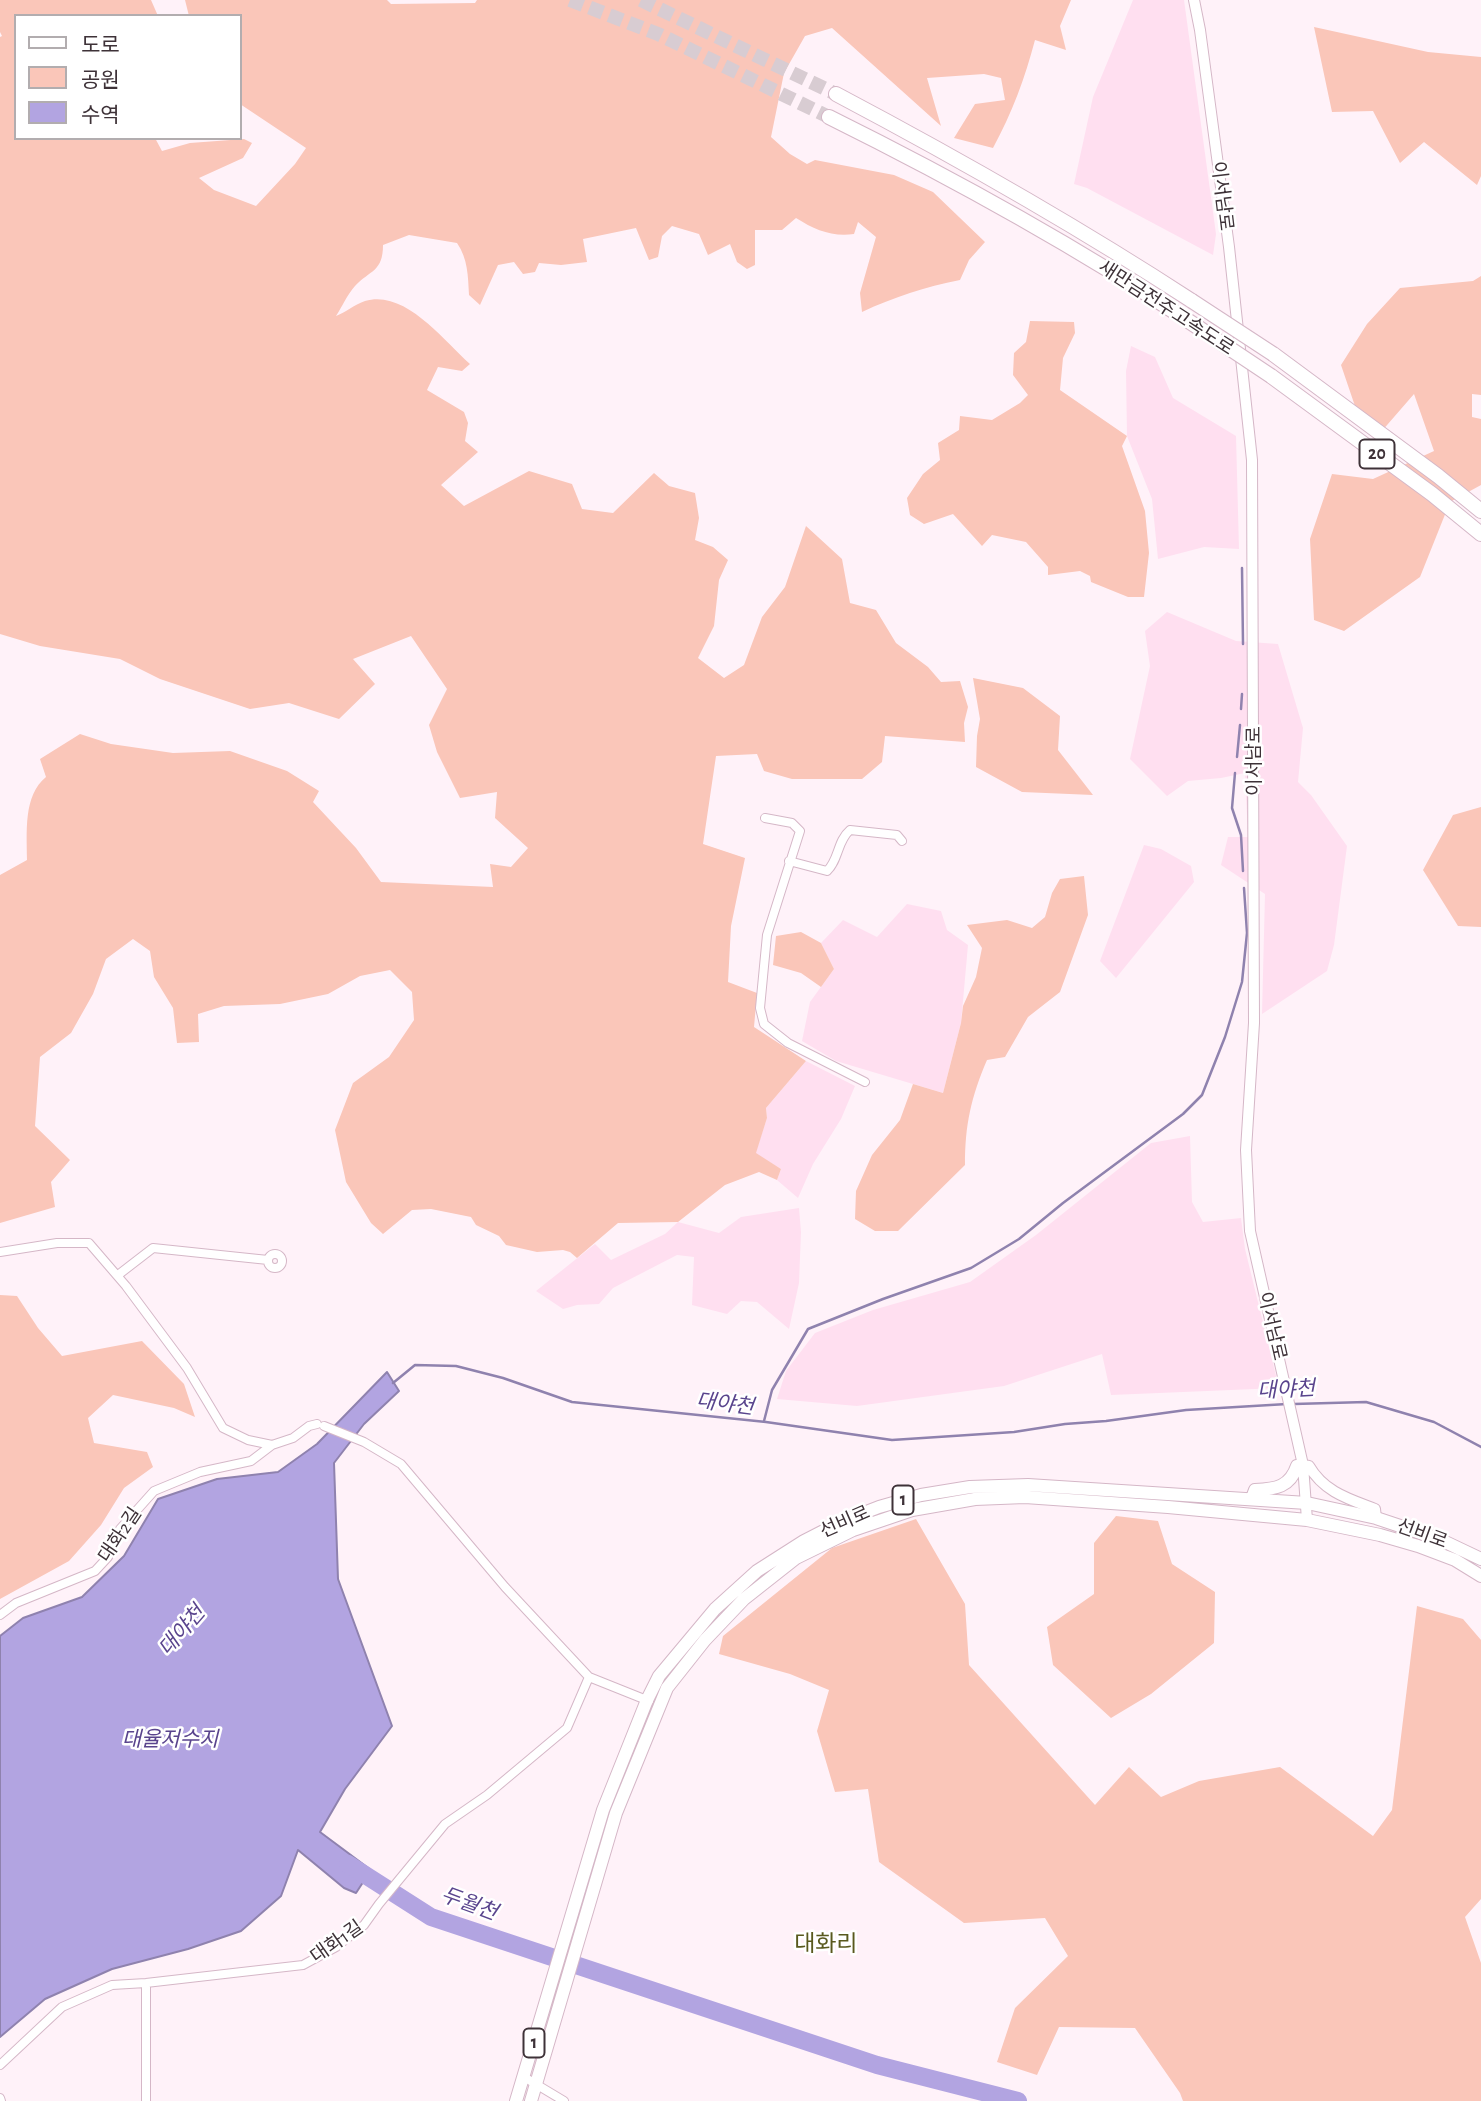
<!DOCTYPE html>
<html>
<head>
<meta charset="utf-8">
<style>
  body { margin:0 }
  #map { position:relative; width:1481px; height:2101px; overflow:hidden; background:#fff2f9; font-family:"Alegreya Sans","Noto Sans KR",sans-serif }
  canvas { display:block }
  .legend { position:absolute; left:14px; top:14px; width:228px; height:126px; box-sizing:border-box; background:#fff; border:2px solid #b2adaf; margin:0; padding:9px 12px; list-style:none; font-size:21px; color:#3e3238 }
  .legend li { display:flex; align-items:center; gap:14px; height:35px }
  .legend b { width:35px; border:2px solid #b2adaf }
</style>
</head>
<body>
<div id="map">
<canvas width="1481" height="2101"></canvas>
<ul class="legend">
<li><b style="height:9px;background:#fff"></b>도로</li>
<li><b style="height:19px;background:#fac6b9"></b>공원</li>
<li><b style="height:19px;background:#b2a4e1"></b>수역</li>
</ul>
</div>
<script>
const g = document.querySelector('canvas').getContext('2d');
g.lineJoin = 'round';
function fill(path, color) { g.fillStyle = color; g.fill(path, 'evenodd'); }
function strokePath(path, color, width, dash) { g.strokeStyle = color; g.lineWidth = width; g.lineCap = dash ? 'butt' : 'round'; g.setLineDash(dash || []); g.stroke(path); }
function write(font, color, halo, rows, align = 'center') {
  g.font = font + ' "Alegreya Sans","Noto Sans KR",sans-serif'; g.lineWidth = 5; g.setLineDash([]); g.textBaseline = 'middle'; g.strokeStyle = halo; g.fillStyle = color; for (const [text, x, y, turn = 0] of rows) {
    g.save(); g.translate(x, y); g.rotate((+turn || 0) * Math.PI / 180); g.textAlign = isNaN(turn) ? turn : align; if (halo) g.strokeText(text, 0, 0); g.fillText(text, 0, 0); g.restore();
  }
}
fill(new Path2D(`
  M1133,0H1184L1216,234L1213,255L1087,188L1074,184L1093,97Z
  M1131,346L1155,357L1173,398L1236,436L1239,549L1204,547L1158,559L1152,499L1127,436L1126,371Z
  M1167,612L1236,641L1278,644L1303,728L1298,782L1311,795L1347,846L1334,945L1327,971L1262,1014L1265,894L1221,865L1228,837H1248L1245,773L1221,778L1188,781L1167,796L1130,759L1150,666L1145,631Z
  M1144,845L1161,849L1191,866L1194,882L1116,978L1100,961Z
  M907,904L941,911L947,930L968,945L961,1023L943,1093L836,1061L802,1041L810,1002L834,969L821,943L843,920L877,937Z
  M806,1061L855,1086L841,1119L813,1164L798,1198L777,1180L781,1169L755,1154L767,1118L766,1108Z
  M1190,1136L1192,1202L1203,1222L1241,1218L1245,1249L1279,1388L1111,1395L1102,1354L1004,1386L857,1406L777,1399L786,1371L815,1333L873,1310L970,1282L1036,1235L1151,1143Z
  M799,1208L801,1232L799,1283L789,1329L757,1302L741,1301L727,1314L692,1305L694,1257L677,1255L613,1288L599,1304L577,1305L563,1309L536,1291L595,1244L611,1260L665,1234L678,1222L719,1233L741,1217Z`), '#ffdff0');
fill(new Path2D(`
  M0,0H151L158,16H16V138H155L162,151L190,143L244,139L252,143L243,158L199,178L214,190L256,206L295,164L306,148L240,104V16H189L185,0H387L391,4L475,3L477,0H1071L1060,26L1066,50L1035,40C1025,78 1012,113 993,148L954,138L975,104L1005,100L1001,78L984,74L927,78L941,126L832,28L805,36L784,73L771,137L790,154L807,164L815,160L894,175L933,192L985,242L969,260L960,280C925,287 894,297 862,312L860,293L876,237L858,222L854,234C832,237 815,230 796,218L782,230H755V265L747,269L737,262L730,244L708,255L699,234L672,226L662,236L658,257L649,260L636,228L583,239L587,262L561,265L539,263L535,272L523,274L514,262L498,265L480,305L469,295C468,276 468,259 457,243L409,235L383,245C383,272 370,270 355,286C347,295 342,307 336,316C345,313 355,304 365,301C405,289 443,340 470,364L462,371L438,367L427,390L464,412L468,423L465,441L478,452L441,485L464,506L529,471L572,484L582,509L613,513L654,473L669,486L695,493L699,518L695,540L713,547L728,560L719,580L714,626L698,658L724,678L744,665L762,617L785,587L806,526L842,559L850,603L876,610L896,643L928,667L941,682L960,681L968,707L964,723L965,742L885,736L882,762L862,779H792L764,771L757,754L716,756L703,844L745,858L731,926L728,982L757,993L754,1027L806,1061L766,1108L767,1118L756,1153L781,1169L777,1180L759,1172L725,1185L678,1222L618,1223L577,1258L570,1252L563,1250L537,1252L506,1245L499,1236L476,1225L471,1217L431,1209L412,1210L383,1234L371,1223L346,1182L335,1130L353,1083L389,1057L414,1020L412,992L390,970L360,976L328,994L280,1004L224,1006L198,1014L199,1042L177,1043L173,1008L154,977L150,951L133,939L106,959L93,994L71,1033L40,1057L35,1126L70,1160L51,1182L55,1207L0,1223V875L27,860C27,832 23,796 46,777L40,759L80,734L111,744L173,753L230,751L287,771L319,791L313,802L356,848L381,882L493,887L490,864L511,867L528,848L495,818L497,792L460,798L437,752L429,725L447,689L411,636L353,659L375,684L339,719L289,703L250,709L160,679L120,659L40,646L0,634V37L2,36L0,32Z
  M1314,27L1428,52L1481,57V176L1477,185L1424,142L1400,163L1373,111L1332,112Z
  M1481,276V395L1472,394V417L1481,419V485L1450,502L1420,577L1344,631L1314,620L1310,539L1332,474L1373,479L1434,451L1414,394L1381,432L1356,409L1341,365L1367,324L1400,288L1473,281Z
  M1030,321L1074,322L1075,333L1063,358L1060,390L1127,436L1122,446L1145,511L1149,553L1144,597H1128L1091,582L1090,576L1080,571L1048,575V567L1026,542L992,535L982,546L953,514L924,524L910,515L907,498L923,474L940,460L938,443L959,430L960,416L992,420L1020,403L1028,395L1013,375L1014,353L1026,342Z
  M973,678L1023,688L1060,716L1058,750L1093,795L1022,792L976,767L977,736L980,719Z
  M1481,807V927L1458,926L1423,870L1453,815Z
  M1084,876L1088,915L1060,992L1028,1017L1005,1057L987,1060C971,1097 965,1125 965,1165L898,1231H875L855,1219L856,1191L872,1155L900,1120L913,1084L943,1093L961,1023L963,1006L976,977L982,948L967,925L1007,920L1032,928L1045,917L1052,893L1060,879Z
  M801,932L821,943L834,969L821,987L801,973L773,965L776,936Z
  M0,1295L17,1296L38,1328L62,1356L142,1341L184,1384L195,1417L174,1408L113,1395L88,1418L94,1443L147,1452L153,1467L124,1488L101,1525L69,1561L0,1599Z
  M1116,1516L1158,1521L1172,1564L1215,1592L1214,1643L1151,1694L1111,1718L1053,1665L1047,1627L1094,1594V1543Z
  M916,1519L965,1604L969,1665L1095,1805L1129,1767L1161,1797L1199,1781L1280,1767L1373,1836L1392,1810L1417,1606L1463,1619L1481,1640V1899L1465,1917L1481,1963V2101H1183L1180,2093L1135,2028L1059,2027L1037,2075L997,2062L1015,2008L1068,1956L1045,1918L964,1923L879,1862L868,1789L835,1792L817,1731L829,1690L790,1674L719,1654L723,1636L832,1548Z`), '#fac6b9');
const water = new Path2D(`
  M387,1372L399,1391L364,1424L334,1463L338,1579L392,1726L345,1789L320,1832L371,1870L356,1893L344,1888L298,1850L281,1896L241,1931L188,1949L112,1969L45,1999L0,2037V1636L23,1618L82,1597L124,1556L158,1499L217,1479L278,1472L317,1444Z`);
fill(water, '#b2a4e1');
strokePath(water, '#8f82ae', 2);
strokePath(new Path2D(`
  M1242,568L1243,644
  M1241,709L1242,694
  M1237,757L1240,725
  M1235,773L1232,808L1241,835L1243,871
  M393,1383L415,1365L456,1366L503,1378L572,1402L766,1422L892,1440L1014,1432L1065,1424L1106,1421L1186,1410L1287,1404
  M1294,1404L1366,1402L1434,1422L1481,1447
  M764,1421L772,1390L808,1329L883,1299L971,1268L1019,1239L1063,1203L1183,1114L1202,1095L1225,1037L1242,982L1247,933L1244,888`), '#8f82ae', 2.5);
strokePath(new Path2D(`
  M348,1864L431,1917L877,2065L1018,2101`), '#b2a4e1', 18);
strokePath(new Path2D(`
  M570,0L658,34L829,117
  M641,0L836,94`), '#d8ccd2', 14, [14, 7]);
const minor = new Path2D(`
  M765,818L792,823L800,831L767,935L760,1008L764,1024L788,1043L865,1082
  M789,861L827,871C839,860 837,841 850,830L897,835L902,841
  M0,1252L57,1243H89L126,1286L187,1368L223,1428L248,1440L272,1445
  M268 1261a7 7 0 1 1 14 0a7 7 0 1 1-14 0Z
  M118,1275L153,1248L268,1260
  M324,1426L364,1442L401,1464L505,1587L589,1677L649,1701
  M0,1615L16,1603L95,1571L108,1557L120,1529L154,1491L200,1472L251,1461L272,1445L293,1438L309,1426L317,1424
  M0,2065L62,2007L112,1985L146,1983L303,1965L336,1947L364,1925L379,1904L445,1824L487,1795L567,1728L589,1677
  M524,2077L564,2101
  M0,2098L1,2101
  M146,2101V1983`);
const secondary = new Path2D(`
  M1194,0L1200,30L1229,247L1252,460L1254,1023L1246,1150L1250,1231L1303,1465L1307,1520
  M1303,1465L1309,1466C1324,1492 1349,1499 1375,1509L1376,1518`);
const primary = new Path2D(`
  M1252,1498L1255,1490C1276,1489 1290,1487 1297,1466L1303,1465
  M516,2101L603,1810L647,1700L659,1676L715,1609L757,1571L804,1541L843,1521L879,1507L921,1495L970,1487L1028,1485L1307,1503L1376,1518L1439,1539L1481,1559
  M531,2101L616,1813L667,1688L705,1640L744,1599L796,1558L853,1530L912,1510L975,1499L1025,1497L1168,1507L1307,1520L1380,1535L1418,1546L1455,1560L1481,1576`);
const motorway = new Path2D(`
  M836,94C957,158 1077,226 1192,301
  M829,117C952,178 1072,244 1187,320
  M1273,354L1438,476L1481,511
  M1271,376L1432,494L1481,534`);
strokePath(minor, '#d5b7c7', 10);
strokePath(secondary, '#d5b7c7', 12);
strokePath(primary, '#d5b7c7', 14);
strokePath(motorway, '#d5b7c7', 16);
strokePath(minor, '#fff', 8);
strokePath(secondary, '#fff', 10);
strokePath(primary, '#fff', 12);
strokePath(motorway, '#fff', 14);
const motorwayBridge = new Path2D(`
  M1192,301L1273,354
  M1187,320L1271,376`);
strokePath(motorwayBridge, '#d5b7c7', 16, []);
strokePath(motorwayBridge, '#fff', 14);
for (const [x, y, w] of [
  [1377,454,35],
  [903,1500,21],
  [534,2043,21]
]) { const box = new Path2D(); box.roundRect(x - w / 2, y - 14.5, w, 29, 5); g.fillStyle = '#fff'; g.fill(box); strokePath(box, '#3e3238', 2); }
write('bold 18px', '#3e3238', null, [
  ["20",1377,454],
  ["1",903,1500],
  ["1",534,2043]
]);
write('19px', '#3e3238', '#fff', [
  ["이서남로",1222,196,83],
  ["새만금전주고속도로",1166,308,33],
  ["이서남로",1254,761,-90],
  ["이서남로",1272,1326,77],
  ["선비로",845,1522,-24],
  ["선비로",1422,1534,20],
  ["대화2길",120,1535,-56],
  ["대화1길",337,1942,-35]
]);
write('italic 21px', '#59448d', '#fff', [
  ["대야천",1286,1390,-3],
  ["대야천",725,1404,7],
  ["대야천",182,1631,-49],
  ["대율저수지",170,1740],
  ["두월천",469,1904,20]
]);
write('23px', '#59591e', '#fff', [
  ["대화리",826,1944]
]);
</script>
</body>
</html>
